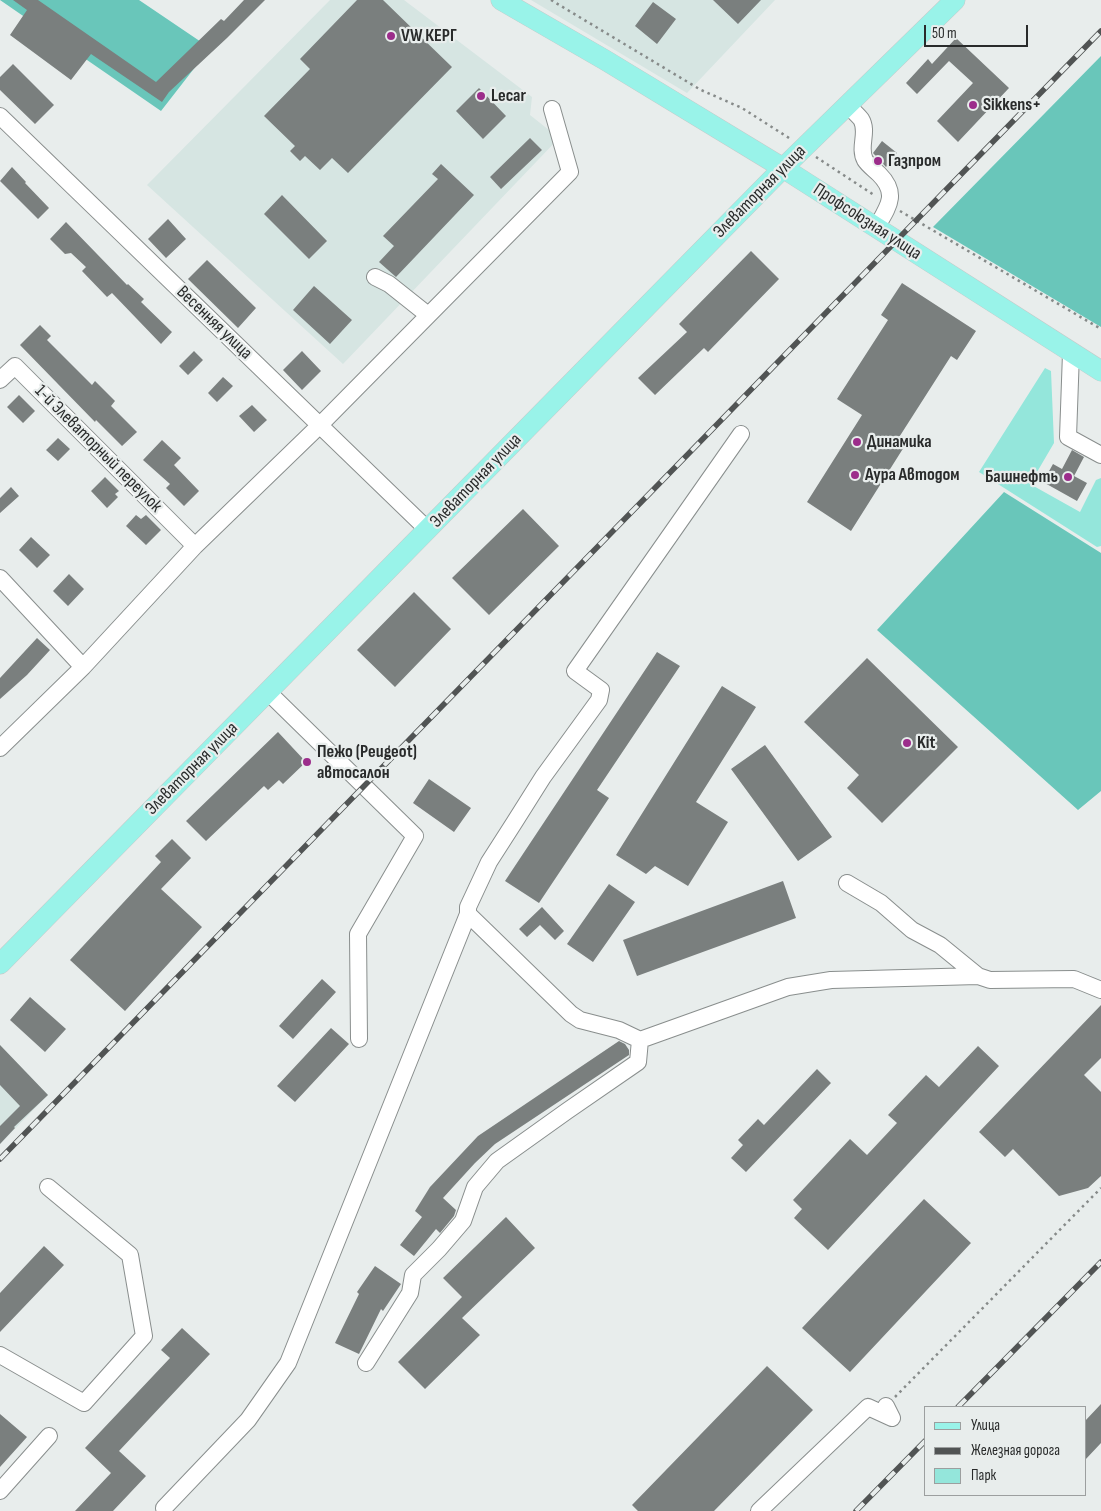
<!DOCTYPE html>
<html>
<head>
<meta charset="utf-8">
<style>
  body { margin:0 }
  #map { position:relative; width:1101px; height:1511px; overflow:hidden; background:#e8edec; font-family:"Sofia Sans Condensed",sans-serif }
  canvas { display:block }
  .legend { position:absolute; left:924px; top:1406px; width:162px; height:90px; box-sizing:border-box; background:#e8edec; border:1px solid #9c9f9f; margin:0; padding:6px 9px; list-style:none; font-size:15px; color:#292b2b }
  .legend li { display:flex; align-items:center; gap:10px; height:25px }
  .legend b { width:25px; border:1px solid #9c9f9f }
  .scale { position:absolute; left:924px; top:25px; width:104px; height:22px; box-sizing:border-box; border:2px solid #292b2b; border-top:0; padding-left:6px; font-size:15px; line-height:18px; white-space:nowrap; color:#292b2b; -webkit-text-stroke:4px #e8edec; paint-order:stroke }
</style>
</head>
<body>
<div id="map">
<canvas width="1101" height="1511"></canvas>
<ul class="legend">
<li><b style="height:6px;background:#99f3e9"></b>Улица</li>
<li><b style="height:6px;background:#515454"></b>Железная дорога</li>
<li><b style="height:14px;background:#94e6db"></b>Парк</li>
</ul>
<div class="scale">50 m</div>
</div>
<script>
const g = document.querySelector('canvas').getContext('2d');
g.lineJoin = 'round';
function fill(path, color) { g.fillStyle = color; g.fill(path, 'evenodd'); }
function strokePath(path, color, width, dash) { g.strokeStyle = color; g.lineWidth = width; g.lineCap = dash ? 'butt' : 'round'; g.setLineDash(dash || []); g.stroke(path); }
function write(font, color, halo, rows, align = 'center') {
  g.font = font + ' "Sofia Sans Condensed",sans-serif'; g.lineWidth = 4.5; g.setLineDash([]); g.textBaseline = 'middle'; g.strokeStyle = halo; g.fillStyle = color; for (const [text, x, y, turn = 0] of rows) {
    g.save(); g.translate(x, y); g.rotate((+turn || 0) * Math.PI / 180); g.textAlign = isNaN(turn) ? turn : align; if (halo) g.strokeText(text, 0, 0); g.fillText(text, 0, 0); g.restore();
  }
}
fill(new Path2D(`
  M330,0H404L532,97L530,115L559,138L343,364L147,185Z
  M531,0H775L687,93Z
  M0,1045L48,1095L0,1144Z`), '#d6e5e2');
fill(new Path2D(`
  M1045,368L1051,371L1054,443L1030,484L1080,512L1096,480L1101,478V546L1097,547L979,472Z`), '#94e6db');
fill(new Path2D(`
  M0,0H139L210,48L161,111Z
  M1101,56V327L933,227Z
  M1004,492L1101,553V791L1078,810L877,630Z`), '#69c6ba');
fill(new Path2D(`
  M13,0H38L156,82L221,19L224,21L244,0H265L227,38L169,92L162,102L91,54L71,80L10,35L27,10Z
  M357,0H383L452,67L348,173L332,158L320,170L305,156L300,161L290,151L295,146L264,116L310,69L300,59Z
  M713,0H761L738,24Z
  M653,2L676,19L657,44L635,26Z
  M956,38L1009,88L958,142L937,121L973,83L949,61L917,94L906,83L928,59L932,64Z
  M13,64L54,105L35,124L0,90V77Z
  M479,88L506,116L483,139L456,111Z
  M530,138L542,150L501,189L490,177Z
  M882,141L897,153L886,167L873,153Z
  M441,164L474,195L396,277L379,262L394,246L383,236L438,179L432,174Z
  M12,167L26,182L25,183L49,208L38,219L0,181Z
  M282,195L327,241L309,259L264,214Z
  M168,219L186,239L166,258L148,239Z
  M66,222L127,285L128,284L144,299L141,302L172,332L161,344L112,293L107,297L82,271L86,267L71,253L65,254L50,239Z
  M751,251L779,279L708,352L704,348L655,395L638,378L687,332L679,324Z
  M207,260L256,308L238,328L188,279Z
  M902,283L976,331L957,360L951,356L896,442L904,447L851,531L807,502L862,415L837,399L888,320L881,315Z
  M314,286L352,320L330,344L293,310Z
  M40,325L51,336L47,340L92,385L95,381L115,401L111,406L137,432L122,446L96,420L95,422L20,345Z
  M194,351L203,360L188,375L179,366Z
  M302,351L321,371L302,390L283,370Z
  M223,377L233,386L217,402L208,393Z
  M19,395L35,411L23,423L7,407Z
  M252,405L267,420L254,432L239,416Z
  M58,438L70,449L58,461L46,450Z
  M162,440L181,458L174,465L199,491L184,506L166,488L170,484L143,460Z
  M1072,450L1084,457L1074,476L1087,483L1077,501L1043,482L1053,464L1062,469Z
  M105,477L119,491L115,494L118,497L107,508L91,491Z
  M11,487L19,496L0,513V498Z
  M523,509L559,546L489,615L452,578Z
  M136,515L141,519L146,515L161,530L146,545L126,526Z
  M31,537L50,555L37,568L19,550Z
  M69,574L84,589L68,606L53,591Z
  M414,592L451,629L395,687L357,650Z
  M37,638L50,650L27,675L0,699V678Z
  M657,652L680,666L597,790L609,798L539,903L505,881Z
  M867,658L958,747L882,823L847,788L859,775L804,722Z
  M722,686L756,707L696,802L728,822L688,886L655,866L646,874L616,855Z
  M278,732L306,762L283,784L279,780L268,790L264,786L206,841L186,821Z
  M765,745L832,837L798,861L731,769Z
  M429,779L471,808L454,832L413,803Z
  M172,839L191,858L161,889L202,927L125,1011L70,960L161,862L155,856Z
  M783,881L796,918L637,976L623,940Z
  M609,884L635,902L593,962L567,944Z
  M542,907L564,931L555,940L540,925L527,937L519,929Z
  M322,979L336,992L293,1039L279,1026Z
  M30,997L66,1029L45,1052L10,1020Z
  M1101,1005V1058L1084,1075L1101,1092V1176L1088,1188L1059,1196L1013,1149L1005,1157L979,1132Z
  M331,1028L349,1044L295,1102L277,1086Z
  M619,1041L625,1044L629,1050V1055L495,1144L475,1163L443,1198L456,1210L454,1216L440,1233L436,1229L414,1256L400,1245L422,1217L415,1211L430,1187L478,1136Z
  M0,1045L48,1095L14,1127L15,1128L0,1144V1126L20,1106L0,1085Z
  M978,1046L999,1066L828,1250L794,1218L802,1209L793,1200L850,1139L867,1155L897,1123L888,1115L926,1075L939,1087Z
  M817,1069L831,1083L746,1172L731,1158L743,1145L738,1140L758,1119L764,1125Z
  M924,1199L971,1243L850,1372L802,1328Z
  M506,1217L535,1248L462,1318L480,1335L425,1389L398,1362L462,1297L443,1278Z
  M44,1246L64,1265L0,1332V1293Z
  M375,1266L401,1284L383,1311L381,1309L359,1354L335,1343L359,1294L357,1292Z
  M182,1328L210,1354L119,1451L146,1476L113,1511H75L111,1473L85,1448L170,1358L161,1350Z
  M767,1366L813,1410L714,1511H638L632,1505Z
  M1101,1404V1443L1085,1460V1421Z
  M0,1414L27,1437L0,1467Z`), '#7a7f7e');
const minor = new Path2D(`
  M847,105C851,109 857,114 861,119C869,132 858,147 865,160C868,165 875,170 879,174C899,194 888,207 876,228
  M0,116L428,530
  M375,277L389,284L428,315
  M1071,353L1068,437L1101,455
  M0,380L15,366L195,546
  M741,434L575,671L601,690L599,700L543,777L514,823L489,862L468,907V914L571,1014L580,1020L619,1030L640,1040L788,987L831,980L978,976
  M0,578L83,667
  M268,692L415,836L358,934L359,1039
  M0,748L83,667L195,546L319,426L570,172L552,109
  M847,883L881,903L912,930L940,945L978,976L990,980L1074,979L1101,990
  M0,1355L84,1403L144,1336L130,1255L48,1187
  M366,1363L410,1293L413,1275L439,1249L463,1221L475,1187L497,1161L567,1111L638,1062L640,1040
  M0,1491L49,1436
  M164,1508L248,1420L288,1363L468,914
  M759,1511L868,1407L892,1418L886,1406`);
const major = new Path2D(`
  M501,0L605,60L783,168L1101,371
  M0,964L783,168L955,0`);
strokePath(minor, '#898e8d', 18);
strokePath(major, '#c7c8c8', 21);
strokePath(new Path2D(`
  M551,0L701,90L742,108L789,138
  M816,157L874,195
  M900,211L1101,329
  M895,1397L1101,1188`), '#868a89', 2.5, [2.5, 4]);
strokePath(minor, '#fff', 16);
strokePath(major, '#99f3e9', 20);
const rail = new Path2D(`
  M0,1159L1101,31
  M958,1407L1101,1262
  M856,1511L925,1441`);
strokePath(rail, '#515454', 5.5);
strokePath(rail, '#e8edec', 4, [11]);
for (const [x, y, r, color] of [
  [391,36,5,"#9c2d8b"],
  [481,96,5,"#9c2d8b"],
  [973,105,5,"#9c2d8b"],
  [878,161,5,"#9c2d8b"],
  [857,442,5,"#9c2d8b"],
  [855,475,5,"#9c2d8b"],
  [1068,477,5,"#9c2d8b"],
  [907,743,5,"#9c2d8b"],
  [307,762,5,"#9c2d8b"]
]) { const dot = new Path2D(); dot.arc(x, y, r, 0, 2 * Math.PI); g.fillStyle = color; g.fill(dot); strokePath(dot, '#e8edec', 2); }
write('bold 18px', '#292b2b', '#e8edec', [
  ["VW КЕРГ",401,36],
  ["Lecar",491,96],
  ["Sikkens+",983,105],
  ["Газпром",888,161],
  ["Динамика",867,442],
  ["Аура Автодом",865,475],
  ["Башнефть",1058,477,"right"],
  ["Kit",917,743],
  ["Пежо (Peugeot)",317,752],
  ["автосалон",317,773]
], 'left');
write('18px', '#292b2b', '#e8edec', [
  ["Элеваторная улица",760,192,-45],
  ["Профсоюзная улица",867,222,33],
  ["Весенняя улица",214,323,44],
  ["1-й Элеваторный переулок",98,449,45],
  ["Элеваторная улица",476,481,-46],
  ["Элеваторная улица",192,769,-45]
]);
</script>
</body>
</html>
